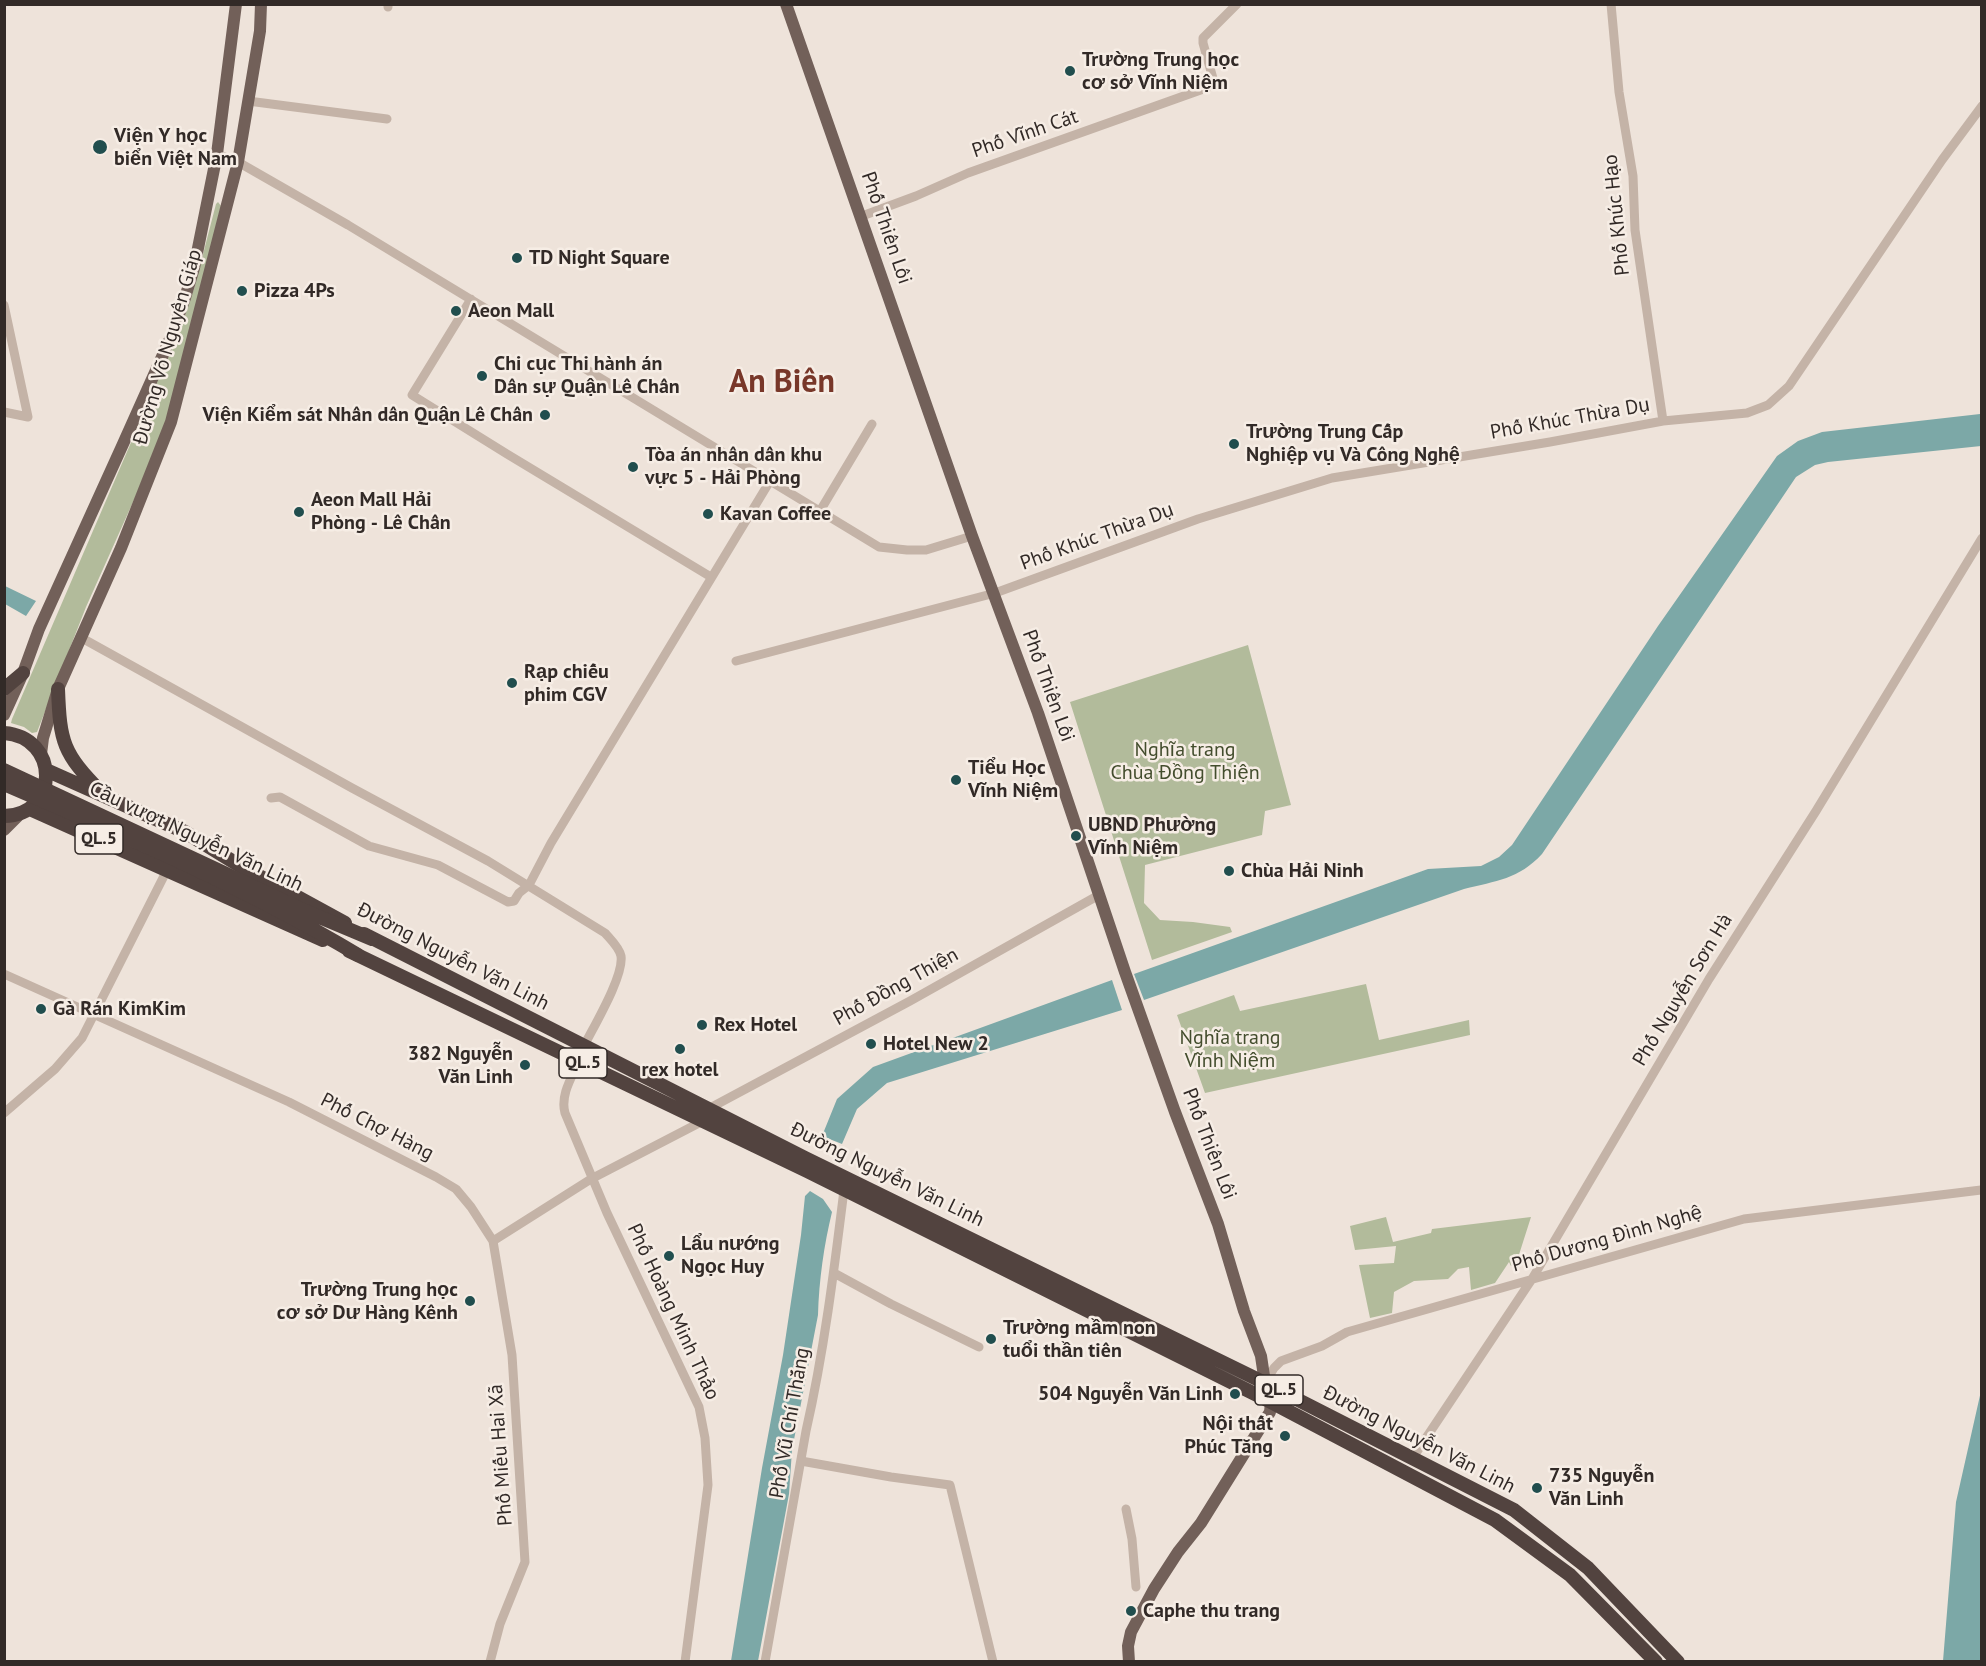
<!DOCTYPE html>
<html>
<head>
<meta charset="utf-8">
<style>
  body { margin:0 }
  #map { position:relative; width:1986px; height:1666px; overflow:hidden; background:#eee3da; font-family:"PT Sans",sans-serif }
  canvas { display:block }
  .frame { position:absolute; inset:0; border:6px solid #322a27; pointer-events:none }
</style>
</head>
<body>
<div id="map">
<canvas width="1986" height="1666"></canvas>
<div class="frame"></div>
</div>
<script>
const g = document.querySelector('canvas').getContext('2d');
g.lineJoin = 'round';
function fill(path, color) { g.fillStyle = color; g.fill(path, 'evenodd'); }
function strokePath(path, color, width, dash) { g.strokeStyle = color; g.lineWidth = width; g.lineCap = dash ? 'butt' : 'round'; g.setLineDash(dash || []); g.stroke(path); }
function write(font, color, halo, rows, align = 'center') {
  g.font = font + ' "PT Sans",sans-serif'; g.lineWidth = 5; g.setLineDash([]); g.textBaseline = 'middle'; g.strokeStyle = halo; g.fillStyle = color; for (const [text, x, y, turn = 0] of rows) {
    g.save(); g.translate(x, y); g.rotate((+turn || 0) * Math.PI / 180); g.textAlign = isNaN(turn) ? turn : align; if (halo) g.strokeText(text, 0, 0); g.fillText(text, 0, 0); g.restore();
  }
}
fill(new Path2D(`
  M218,202L221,206L170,410L137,493L86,607L37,732L32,733L24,727L11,723L12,719L182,324L194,289L216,204Z
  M1248,645L1291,805L1265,811L1262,835L1145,865L1144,903L1160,920L1193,922L1230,927L1232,932L1152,960L1070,702Z
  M1366,984L1379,1040L1469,1020L1470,1035L1205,1093L1177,1015L1234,995L1240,1011Z
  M1386,1217L1393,1242L1431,1233L1432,1229L1531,1217L1516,1264L1511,1266L1509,1262L1495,1283L1471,1290L1469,1267L1458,1269L1448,1279L1414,1281L1394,1292L1392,1313L1370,1318L1359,1265L1394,1263L1396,1246L1355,1250L1350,1226Z`), '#b2bb9b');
fill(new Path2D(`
  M1980,414L1981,446L1828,462L1815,465L1796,477L1542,854C1519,879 1496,881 1464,889L1144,1000L1134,974L1428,869L1481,866L1499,857L1512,845L1658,626L1777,456L1798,441L1822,432Z
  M5,586L36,601L26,616L5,604Z
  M1112,980L1122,1010L887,1083L857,1109L842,1144L822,1136L837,1099L873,1067Z
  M810,1191L823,1199L832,1212C824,1245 819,1280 818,1315L792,1450L789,1494L758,1661H731L762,1468L783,1355L801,1235L805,1196Z
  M1981,1391V1661H1943L1956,1502Z`), '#7ca8a7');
strokePath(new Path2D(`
  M388,4V7
  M1611,4L1619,92L1633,176L1635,230L1663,421
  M248,101L387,119
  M217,154L238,162L348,225L879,547L907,550H926L972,536
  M862,216L916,196L968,173L1209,87L1214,82L1203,43V38L1237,4
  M471,299L412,395L507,454L711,577
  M4,305L28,417L4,412
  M820,511L872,424
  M80,637L352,788L488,861L605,933C611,940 619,947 621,956C624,976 594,1026 584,1046
  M736,661L995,593L1198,519L1332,478L1550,442L1663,421L1747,413L1768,405L1789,386L1942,160L1982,106
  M271,798L280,797L369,846L438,865L508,902L514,901L519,893L529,885L551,843L770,481
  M4,974L289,1102L436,1177L456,1189L471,1207L493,1241L512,1355L525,1562L500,1624L490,1662
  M579,1061C572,1077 560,1095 565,1113L607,1213L699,1407L705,1438L708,1485L685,1662
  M710,1108L910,1001L1099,895
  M4,1113L55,1069L82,1038L167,870
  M493,1241L591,1179L701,1122
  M834,1273L891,1304L979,1347
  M1265,1383L1274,1368L1281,1361L1322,1346L1347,1332L1744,1219L1981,1190
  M1412,1459L1532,1279L1709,979L1816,811L1982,538
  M801,1461L891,1477L950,1485L993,1662
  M1126,1509L1132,1539L1136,1587
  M765,1662L806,1431C824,1352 834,1271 844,1190`), '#c4b3a7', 9);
strokePath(new Path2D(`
  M786,4L972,536L1038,713L1125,972L1175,1112L1218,1224L1244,1311L1261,1356L1265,1383L1271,1402L1270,1412L1201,1523L1178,1552L1154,1589L1131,1632L1128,1646L1129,1662
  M4,715L23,673L39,629L123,444L170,339L185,298L194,268L217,154L236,4
  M41,754L43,738L58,689L121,548L171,422L238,162L260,31L261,4
  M4,830L21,813`), '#726059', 12);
strokePath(new Path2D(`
  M4,689L23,673
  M58,689C60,743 63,753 101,792
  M4,733C60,737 60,815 4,816
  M46,770L185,832L237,864L345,923
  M30,809L323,940
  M364,934L805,1158L1265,1383L1514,1510L1588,1568L1678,1662
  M349,951L807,1171L1271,1402L1495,1520L1570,1575L1656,1662`), '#52433f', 14);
strokePath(new Path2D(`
  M4,770L310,913L372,939
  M4,784C125,836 246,888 358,955`), '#52433f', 14);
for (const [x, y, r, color] of [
  [1070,71,6,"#214e4e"],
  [100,147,8,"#214e4e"],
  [517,258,6,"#214e4e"],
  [242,291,6,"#214e4e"],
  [456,311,6,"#214e4e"],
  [482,376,6,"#214e4e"],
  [545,415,6,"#214e4e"],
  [1234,444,6,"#214e4e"],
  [633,467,6,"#214e4e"],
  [299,512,6,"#214e4e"],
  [708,514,6,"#214e4e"],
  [512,683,6,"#214e4e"],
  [956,780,6,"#214e4e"],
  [1076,836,6,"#214e4e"],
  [1229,871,6,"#214e4e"],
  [41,1009,6,"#214e4e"],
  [702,1025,6,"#214e4e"],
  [871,1044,6,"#214e4e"],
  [680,1049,6,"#214e4e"],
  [525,1065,6,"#214e4e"],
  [669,1256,6,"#214e4e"],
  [470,1301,6,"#214e4e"],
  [991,1339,6,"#214e4e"],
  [1235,1394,6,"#214e4e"],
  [1285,1436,6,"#214e4e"],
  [1537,1488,6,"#214e4e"],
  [1131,1611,6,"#214e4e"]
]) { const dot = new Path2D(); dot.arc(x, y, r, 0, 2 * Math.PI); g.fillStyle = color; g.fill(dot); strokePath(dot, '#f6ede5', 2); }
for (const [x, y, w] of [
  [99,839,48],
  [583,1063,48],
  [1279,1390,48]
]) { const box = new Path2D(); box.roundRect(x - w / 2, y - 15, w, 30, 4.5); g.fillStyle = '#f6ede5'; g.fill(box); strokePath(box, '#322a27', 1.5); }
write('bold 18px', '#322a27', null, [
  ["QL.5",99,839],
  ["QL.5",583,1063],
  ["QL.5",1279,1390]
]);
write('bold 20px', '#322a27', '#f6ede5', [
  ["Trường Trung học",1082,60],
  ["cơ sở Vĩnh Niệm",1082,83],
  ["Viện Y học",114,136],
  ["biển Việt Nam",114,159],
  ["TD Night Square",529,258],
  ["Pizza 4Ps",254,291],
  ["Aeon Mall",468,311],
  ["Chi cục Thi hành án",494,364],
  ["Dân sự Quận Lê Chân",494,387],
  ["Viện Kiểm sát Nhân dân Quận Lê Chân",533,415,"right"],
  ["Trường Trung Cấp",1246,432],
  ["Nghiệp vụ Và Công Nghệ",1246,455],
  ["Tòa án nhân dân khu",645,455],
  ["vực 5 - Hải Phòng",645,478],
  ["Aeon Mall Hải",311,500],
  ["Phòng - Lê Chân",311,523],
  ["Kavan Coffee",720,514],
  ["Rạp chiếu",524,672],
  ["phim CGV",524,695],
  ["Tiểu Học",968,768],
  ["Vĩnh Niệm",968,791],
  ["UBND Phường",1088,825],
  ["Vĩnh Niệm",1088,848],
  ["Chùa Hải Ninh",1241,871],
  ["Gà Rán KimKim",53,1009],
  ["Rex Hotel",714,1025],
  ["Hotel New 2",883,1044],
  ["382 Nguyễn",513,1054,"right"],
  ["Văn Linh",513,1077,"right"],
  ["rex hotel",680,1070,"center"],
  ["Lẩu nướng",681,1244],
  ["Ngọc Huy",681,1267],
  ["Trường Trung học",458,1290,"right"],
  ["cơ sở Dư Hàng Kênh",458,1313,"right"],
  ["Trường mầm non",1003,1328],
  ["tuổi thần tiên",1003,1351],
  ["504 Nguyễn Văn Linh",1223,1394,"right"],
  ["Nội thất",1273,1424,"right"],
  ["Phúc Tăng",1273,1447,"right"],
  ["735 Nguyễn",1549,1476],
  ["Văn Linh",1549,1499],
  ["Caphe thu trang",1143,1611]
], 'left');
write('20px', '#322a27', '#f6ede5', [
  ["Phố Vĩnh Cát",1025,134,-19],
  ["Phố Khúc Hạo",1617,215,-96],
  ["Phố Thiên Lôi",886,228,71],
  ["Đường Võ Nguyên Giáp",168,347,-74],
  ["Phố Khúc Thừa Dụ",1570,419,-10],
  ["Phố Khúc Thừa Dụ",1097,537,-20],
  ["Phố Thiên Lôi",1048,686,70],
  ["Cầu vượt Nguyễn Văn Linh",196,837,25],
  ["Đường Nguyễn Văn Linh",453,957,27],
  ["Phố Đồng Thiện",896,987,-29],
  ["Phố Nguyễn Sơn Hà",1683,990,-59],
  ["Phố Chợ Hàng",377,1127,27],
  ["Phố Thiên Lôi",1209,1144,69],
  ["Đường Nguyễn Văn Linh",887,1175,26],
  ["Phố Dương Đình Nghệ",1607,1239,-16],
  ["Phố Hoàng Minh Thảo",673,1312,65],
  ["Phố Vũ Chí Thắng",790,1423,-80],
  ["Đường Nguyễn Văn Linh",1419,1440,27],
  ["Phố Miếu Hai Xã",501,1455,-94]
]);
write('20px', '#434d2d', '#f6ede5', [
  ["Nghĩa trang",1185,750],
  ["Chùa Đồng Thiện",1185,773],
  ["Nghĩa trang",1230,1038],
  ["Vĩnh Niệm",1230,1061]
]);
write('bold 32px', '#783729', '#f6ede5', [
  ["An Biên",782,383]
]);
</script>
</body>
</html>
